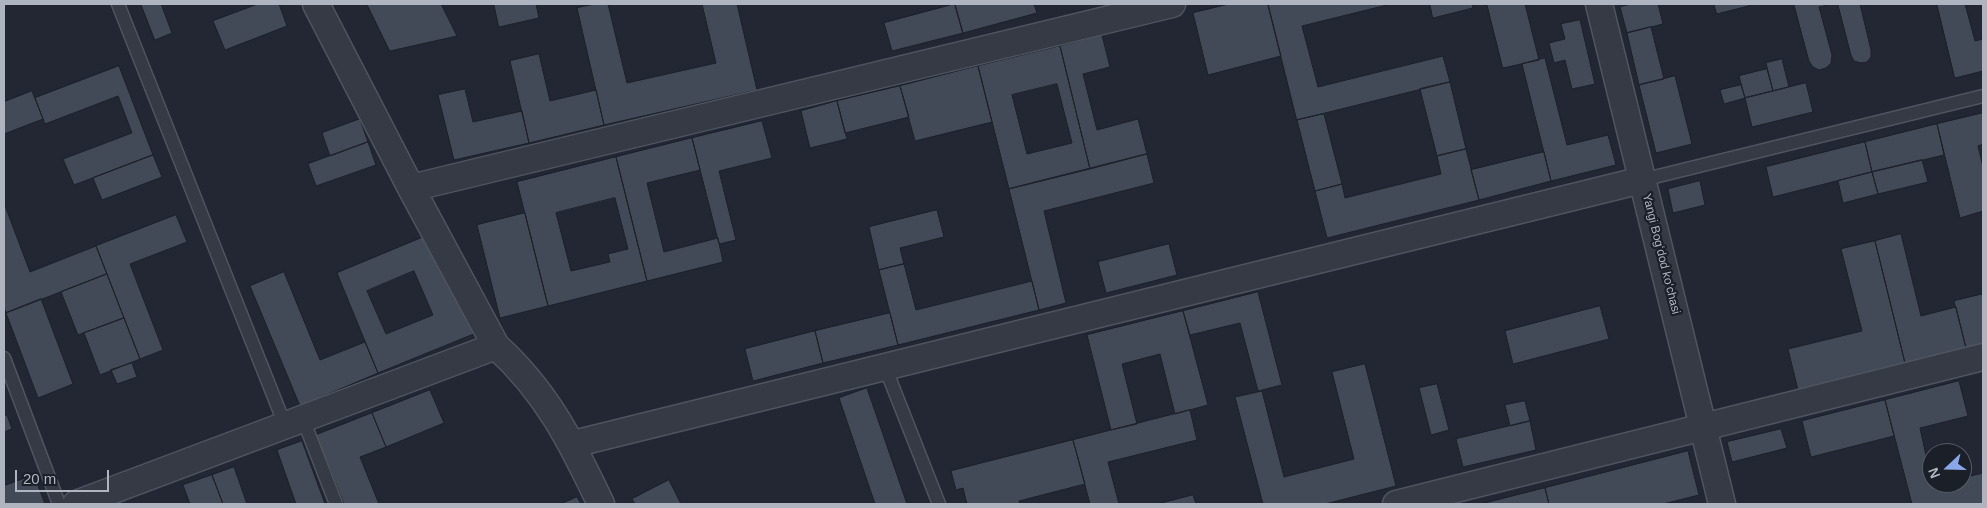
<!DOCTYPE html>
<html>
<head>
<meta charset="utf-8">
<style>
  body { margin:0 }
  #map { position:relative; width:1987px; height:508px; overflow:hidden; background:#222733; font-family:Arial,sans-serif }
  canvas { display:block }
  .frame { position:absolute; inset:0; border:5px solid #afb4c1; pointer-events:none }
  .north { position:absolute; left:1922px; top:443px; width:50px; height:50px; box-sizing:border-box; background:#1a1f28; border:1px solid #565b65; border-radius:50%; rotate:249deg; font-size:14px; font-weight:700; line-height:20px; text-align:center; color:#afb4c1 }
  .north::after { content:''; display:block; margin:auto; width:18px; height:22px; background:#8ba7e9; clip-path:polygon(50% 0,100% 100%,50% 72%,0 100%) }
  .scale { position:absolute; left:15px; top:470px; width:94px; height:22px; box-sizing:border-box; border:2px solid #afb4c1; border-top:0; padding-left:6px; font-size:15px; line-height:18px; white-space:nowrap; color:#afb4c1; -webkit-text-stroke:4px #1a1f28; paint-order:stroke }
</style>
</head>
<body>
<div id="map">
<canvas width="1987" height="508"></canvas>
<div class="frame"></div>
<div class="north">N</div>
<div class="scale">20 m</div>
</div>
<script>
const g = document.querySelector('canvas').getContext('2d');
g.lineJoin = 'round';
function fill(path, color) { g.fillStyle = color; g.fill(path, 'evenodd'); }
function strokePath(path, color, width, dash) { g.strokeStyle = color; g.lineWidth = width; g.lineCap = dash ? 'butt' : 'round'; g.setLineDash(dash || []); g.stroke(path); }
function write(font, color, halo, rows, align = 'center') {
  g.font = font + ' Arial,sans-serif'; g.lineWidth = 4.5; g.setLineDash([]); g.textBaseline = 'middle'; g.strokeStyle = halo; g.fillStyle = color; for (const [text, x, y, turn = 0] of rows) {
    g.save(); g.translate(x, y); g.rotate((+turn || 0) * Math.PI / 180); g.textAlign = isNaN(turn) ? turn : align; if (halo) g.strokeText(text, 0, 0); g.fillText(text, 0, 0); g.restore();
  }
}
const building = new Path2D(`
  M141,4H161L172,33L155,40Z
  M258,4H279L287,26L225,50L213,21Z
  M367,4H441L457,36L390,51Z
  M494,4H536L539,18L499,27Z
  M595,4H608L627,83L716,63L702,4H737L757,90L604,125L577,8Z
  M955,4H1034L1037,13L963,33Z
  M955,4L963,33L892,51L884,23Z
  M1229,4H1268L1281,56L1208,75L1193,13Z
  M1268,4H1391L1302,26L1318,87L1443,56L1450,82L1297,120Z
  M1430,4H1472L1473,8L1433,18Z
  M1487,4H1525L1539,60L1503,68Z
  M1632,4H1658L1663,24L1627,33L1620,7Z
  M1714,4H1756L1717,14Z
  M1794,4H1832L1819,7L1832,55L1831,63L1826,68L1819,70L1813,67L1809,61Z
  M1838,4H1860L1871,50V57L1867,62L1861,63L1854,61L1851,55Z
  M1937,4H1965L1975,41L1983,39V71L1955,78Z
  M1580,20L1595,84L1572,89L1565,60L1554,63L1549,43L1565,39L1561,24Z
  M1651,27L1664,79L1639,85L1627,33Z
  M1102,35L1110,67L1083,74L1097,130L1138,119L1147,154L1090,169L1060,46Z
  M1060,46L1090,169L1009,189L978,66ZM1057,84L1072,143L1027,154L1012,95Z
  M539,54L550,101L596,90L604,125L529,143L510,61Z
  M1545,58L1567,145L1608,135L1616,165L1551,181L1522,64Z
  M1782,59L1789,87L1773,91L1766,63Z
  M119,66L153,155L74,185L63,159L132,133L118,96L45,124L35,98Z
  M978,66L992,122L915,141L900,86Z
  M1767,69L1773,91L1745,98L1739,76Z
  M1675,76L1692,144L1656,153L1639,85Z
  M1450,82L1466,149L1437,156L1420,89Z
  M1806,83L1813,112L1752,127L1745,98Z
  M1741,85L1745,98L1724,104L1720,90Z
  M900,86L909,117L845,133L837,101Z
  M465,89L473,122L522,111L529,143L454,160L438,95Z
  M32,91L43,119L4,134V102Z
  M837,101L847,139L810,148L801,111Z
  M1983,113V144L1978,146L1983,167V211L1960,218L1937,124Z
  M1324,114L1342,184L1315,191L1297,120Z
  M360,119L368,142L330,156L322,133Z
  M762,121L772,158L719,171L736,240L719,244L692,138Z
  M1937,124L1944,155L1872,172L1865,142Z
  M692,138L700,170L647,183L664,252L718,238L723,262L647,281L616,157Z
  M368,142L376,165L316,186L308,164Z
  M1865,142L1872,172L1773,197L1766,167Z
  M1466,149L1479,200L1327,238L1315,191L1342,184L1345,198L1441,174L1437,156Z
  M1544,152L1551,181L1479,200L1471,170Z
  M1147,154L1154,183L1044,211L1066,303L1039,310L1009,189Z
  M153,155L162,177L102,200L93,178Z
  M616,157L647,281L548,306L517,182ZM615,198L628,249L608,254L610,262L571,271L556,213Z
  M1922,160L1928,182L1878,194L1872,172Z
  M1872,172L1878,194L1843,203L1838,181Z
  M1700,181L1705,205L1673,213L1668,189Z
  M4,203L30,272L96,246L107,274L6,313L4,307Z
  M937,210L944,237L900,248L904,264L879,270L869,227Z
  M525,213L548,306L500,318L477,225Z
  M176,215L187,242L130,264L163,350L140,359L96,246Z
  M1901,234L1921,316L1956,307L1966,348L1905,363L1875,241Z
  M426,236L476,333L378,373L337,273ZM414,271L433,315L386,334L367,291Z
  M1875,241L1905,363L1798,390L1788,349L1862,331L1841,249Z
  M1169,244L1177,275L1106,293L1098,262Z
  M904,264L916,310L1032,281L1039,310L898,345L879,270Z
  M284,272L320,360L365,342L378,373L300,406L250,286Z
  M107,274L124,318L78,335L61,292Z
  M1258,292L1282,385L1258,391L1240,323L1190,335L1183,311Z
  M1983,294V343L1966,348L1954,301Z
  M41,299L73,384L38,398L6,313Z
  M1600,306L1609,339L1513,364L1505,331Z
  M1183,311L1208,405L1175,414L1160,354L1122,364L1137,424L1111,430L1087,335Z
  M890,313L898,345L823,363L815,331Z
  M124,318L140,359L100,375L84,333Z
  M815,331L823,363L753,381L745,349Z
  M132,363L137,377L117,384L111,370Z
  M1365,364L1396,486L1325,504H1263L1235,397L1262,391L1284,477L1354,459L1332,372Z
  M1959,381L1968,416L1920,428L1932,483L1934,485L1943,483H1962V478L1983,473V504H1912L1885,400Z
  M1437,384L1449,430L1431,435L1419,388Z
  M867,388L907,504H875L839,398Z
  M430,390L444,423L386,447L372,413Z
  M1885,400L1894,436L1811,457L1802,421Z
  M1525,401L1530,421L1510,426L1505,405Z
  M1190,410L1197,440L1108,462L1119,504H1090L1073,440Z
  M372,413L386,447L360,457L379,504H344L316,435Z
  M7,415L12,429L4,432V416Z
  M1530,421L1536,450L1463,467L1456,439Z
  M1781,429L1787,448L1732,462L1727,442Z
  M1073,440L1085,484L1019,501L1020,504H967L963,488L956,490L951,471Z
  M302,441L325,504H296L277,450Z
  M1688,451L1699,495L1663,504H1549L1545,488Z
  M234,467L247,504H223L212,475Z
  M34,475L45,504H4V486Z
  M212,475L223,504H190L183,485Z
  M669,480L681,504H635L632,499Z
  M1545,488L1549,504H1481Z
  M1193,495L1196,504H1158Z
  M577,497L581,504H561Z`);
fill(building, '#434a57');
strokePath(building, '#1c212a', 1);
const service = new Path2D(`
  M118,4L285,425
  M1642,180L1983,96
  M4,358L59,504
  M885,367L939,504
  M303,419L336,504`);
const minor = new Path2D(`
  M316,4L411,188L496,346C547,392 572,443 601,504
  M1599,4L1722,504
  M411,188L1172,4
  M573,444L1642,180
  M76,504L496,346
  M1396,504L1983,357`);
strokePath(service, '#4f545f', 15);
strokePath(minor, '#4f545f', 29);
strokePath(service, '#353a44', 12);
strokePath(minor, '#353a44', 26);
write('12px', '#afb4c1', '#1a1f28', [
  ["Yangi Bogʻdod koʻchasi",1661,254,76]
]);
</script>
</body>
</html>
